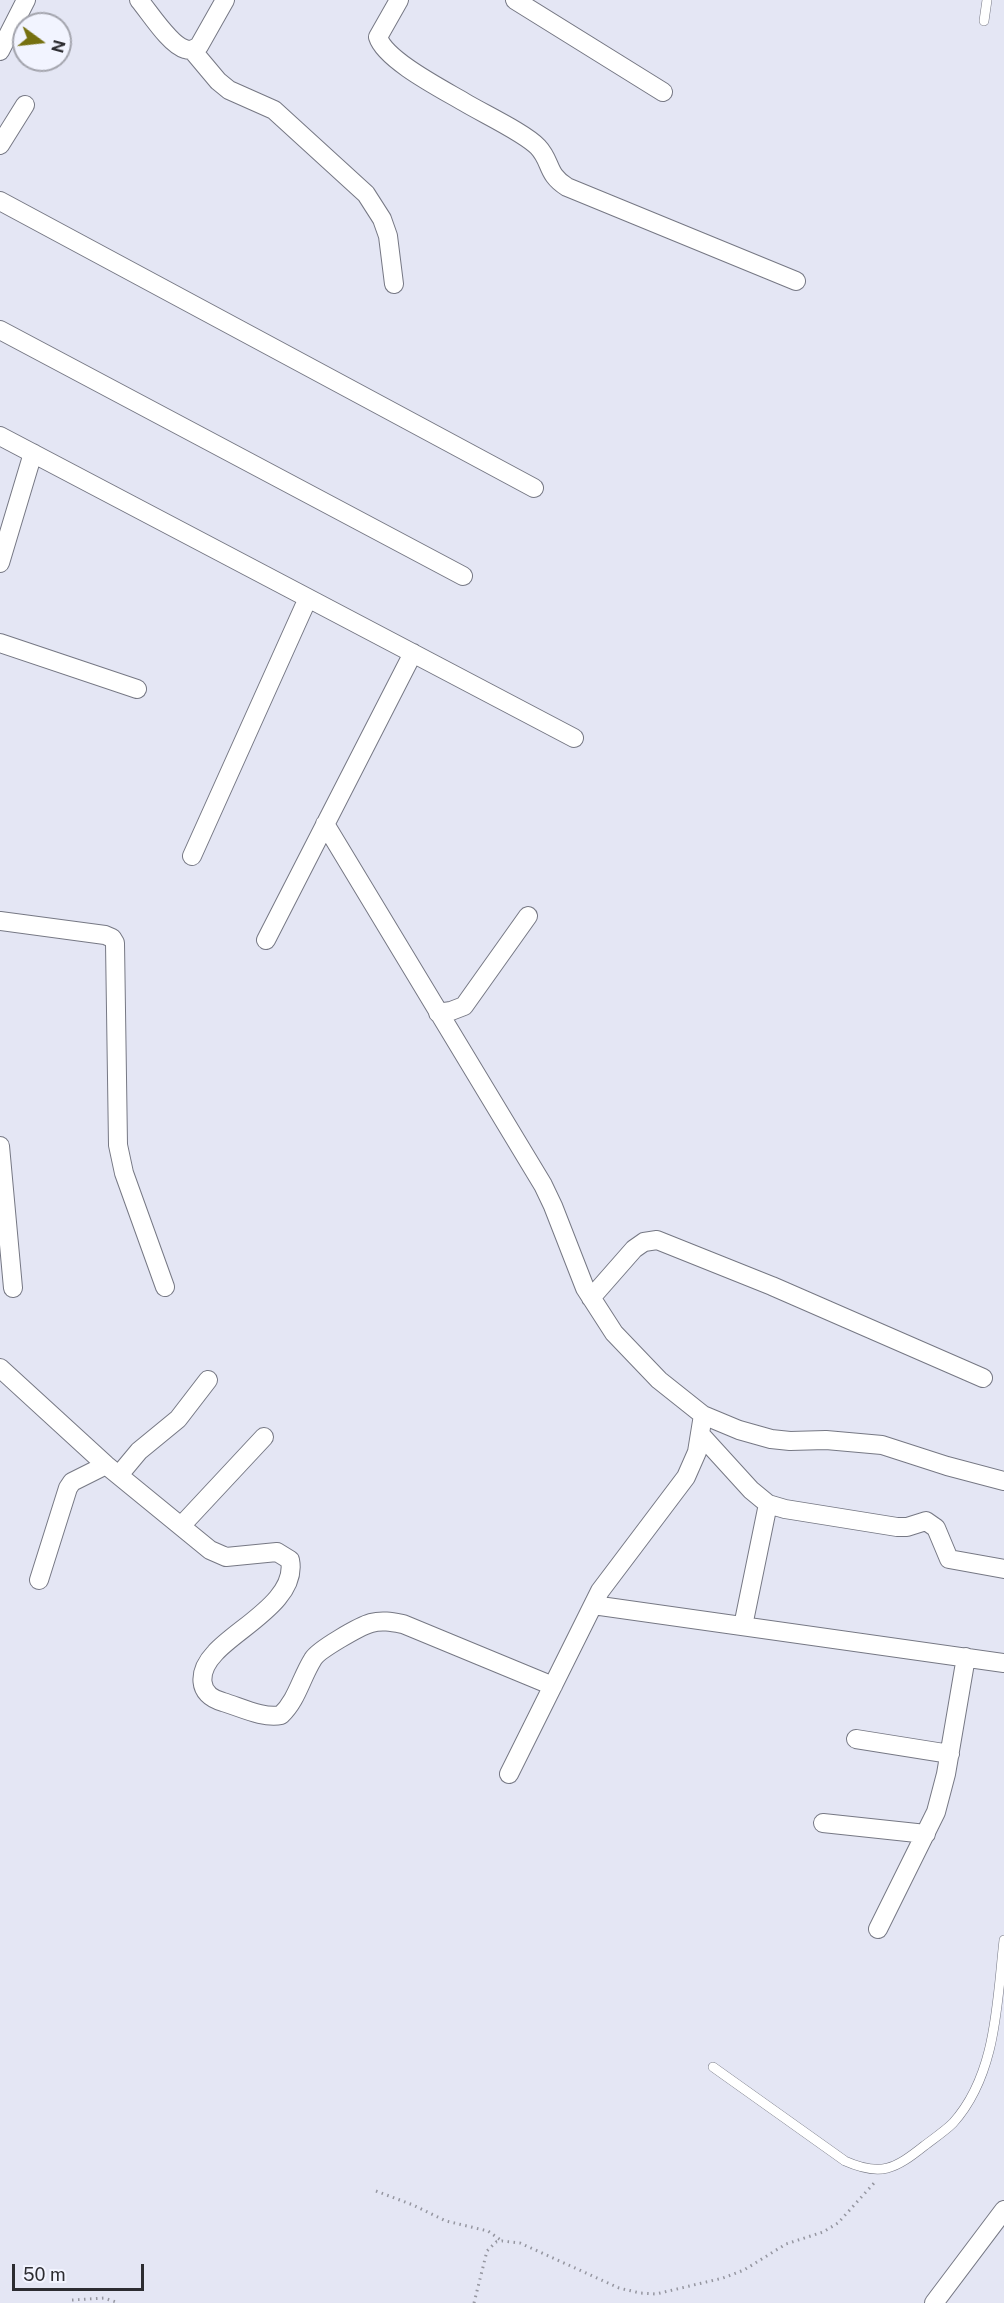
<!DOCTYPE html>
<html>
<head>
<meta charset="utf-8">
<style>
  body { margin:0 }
  #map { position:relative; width:1004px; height:2303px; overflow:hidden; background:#e4e6f4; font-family:"Public Sans",sans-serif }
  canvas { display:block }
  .north { position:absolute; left:12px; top:12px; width:60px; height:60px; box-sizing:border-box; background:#f2f4ff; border:2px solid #a3a4ad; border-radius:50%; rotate:105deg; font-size:16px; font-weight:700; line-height:24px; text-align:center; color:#2c2c31 }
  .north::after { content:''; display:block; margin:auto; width:21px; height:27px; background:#767010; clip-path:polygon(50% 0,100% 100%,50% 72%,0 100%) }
  .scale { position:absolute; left:12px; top:2264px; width:132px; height:27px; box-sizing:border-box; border:3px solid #2c2c31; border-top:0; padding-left:8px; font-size:18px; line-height:21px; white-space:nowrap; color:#2c2c31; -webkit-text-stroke:4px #f2f4ff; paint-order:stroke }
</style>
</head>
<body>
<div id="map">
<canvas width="1004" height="2303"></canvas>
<div class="north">N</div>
<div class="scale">50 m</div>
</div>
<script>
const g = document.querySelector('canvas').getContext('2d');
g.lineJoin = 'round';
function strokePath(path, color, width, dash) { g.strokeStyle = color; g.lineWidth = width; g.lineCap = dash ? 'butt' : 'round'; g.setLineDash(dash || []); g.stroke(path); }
const service = new Path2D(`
  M984,21L987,0
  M713,2067L845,2161C881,2177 895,2169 924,2146C933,2139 945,2131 953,2123C997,2074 997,2001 1004,1940`);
const minor = new Path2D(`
  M139,0C150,13 170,45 185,49C191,51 194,49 199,46L225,0
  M399,0L378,37C385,60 442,89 464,102C482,113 525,133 538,147C552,162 546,174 567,187L796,281
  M515,0L663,92
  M192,50L218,81L229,90L274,110L366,194L382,219L388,236L394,284
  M0,51L26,0
  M0,145L25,105
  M0,201L534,488
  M0,330L463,576
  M0,436L574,738
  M0,563L33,453
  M0,643L137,689
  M325,824L543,1185L553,1206L585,1288L614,1333L659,1380L703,1415L739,1430L771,1439L790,1441L826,1440L882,1445L947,1466L1004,1481
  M192,856L308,598
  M0,921L105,935L112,938L115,943L118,1145L124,1173L165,1287
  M266,940L413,653
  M438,1013L451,1011L464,1006L528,916
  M0,1146L13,1288
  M591,1298L634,1249L644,1242L657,1240L772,1286L983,1378
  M0,1368L106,1465L210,1550L226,1557L277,1552L290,1560C298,1600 237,1628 215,1653C198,1671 196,1695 223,1702C240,1707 264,1719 281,1715C297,1700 301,1678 313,1659C318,1650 360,1626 371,1623C382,1620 392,1622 403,1624L553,1686
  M700,1434L751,1490L768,1504L785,1509L897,1527H907L926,1521L936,1528L949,1559L1004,1569
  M119,1475L139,1451L178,1419L208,1380
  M181,1526L264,1437
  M39,1580L68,1488L72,1482L106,1465
  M593,1605L1004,1663
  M743,1626L768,1504
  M856,1739L950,1754
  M509,1774L600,1591L686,1477L697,1452L703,1415
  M823,1823L926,1834
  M878,1929L936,1812L946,1774L966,1657
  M934,2303L1004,2210`);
strokePath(service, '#767884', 10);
strokePath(minor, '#767884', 20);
strokePath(new Path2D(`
  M376,2191L413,2205L446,2221L488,2231L502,2241
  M72,2300L104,2298L119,2303
  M474,2303L487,2251L496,2242L502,2241L520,2243L619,2288L640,2293L656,2294L723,2278L744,2270L786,2244L823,2232L838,2223L875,2182`), '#9596a0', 3, [1.5, 4.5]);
strokePath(service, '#fff', 9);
strokePath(minor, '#fff', 18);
</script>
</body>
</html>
